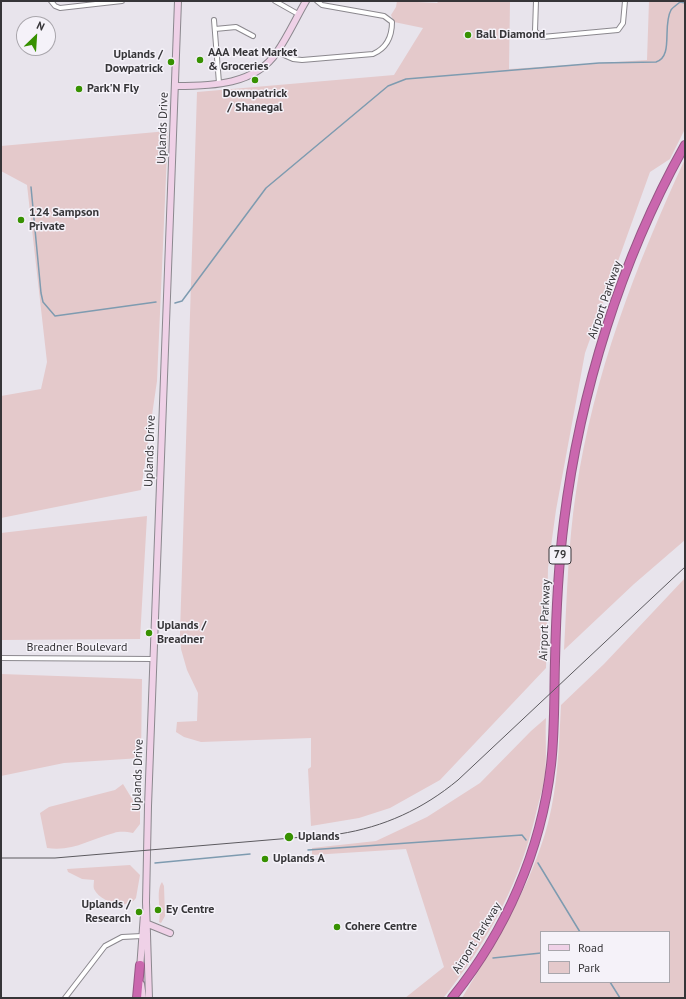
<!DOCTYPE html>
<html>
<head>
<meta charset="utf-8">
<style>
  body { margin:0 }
  #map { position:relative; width:686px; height:999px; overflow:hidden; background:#e8e4ec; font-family:"PT Sans",sans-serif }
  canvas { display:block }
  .frame { position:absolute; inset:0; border:2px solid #363538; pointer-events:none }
  .legend { position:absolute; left:540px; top:931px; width:130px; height:52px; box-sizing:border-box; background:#f5f2f9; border:1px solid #a9a6ac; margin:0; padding:5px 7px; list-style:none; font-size:12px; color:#363538 }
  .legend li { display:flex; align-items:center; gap:8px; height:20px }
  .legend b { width:20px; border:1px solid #a9a6ac }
  .north { position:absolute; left:16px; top:16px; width:40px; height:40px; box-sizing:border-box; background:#f5f2f9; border:1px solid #a9a6ac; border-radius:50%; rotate:25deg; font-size:11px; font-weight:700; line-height:16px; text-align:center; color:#363538 }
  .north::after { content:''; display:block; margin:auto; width:14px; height:18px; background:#379101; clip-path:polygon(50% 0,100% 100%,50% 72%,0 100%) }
</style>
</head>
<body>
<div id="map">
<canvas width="686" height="999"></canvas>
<div class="frame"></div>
<ul class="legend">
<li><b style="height:5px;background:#efd1e7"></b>Road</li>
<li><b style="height:11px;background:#e4c9cb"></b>Park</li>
</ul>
<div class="north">N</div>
</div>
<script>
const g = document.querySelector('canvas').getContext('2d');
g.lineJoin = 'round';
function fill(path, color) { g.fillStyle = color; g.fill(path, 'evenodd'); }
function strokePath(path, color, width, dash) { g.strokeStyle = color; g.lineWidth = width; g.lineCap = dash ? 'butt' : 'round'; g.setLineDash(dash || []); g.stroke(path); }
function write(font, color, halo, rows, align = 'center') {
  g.font = font + ' "PT Sans",sans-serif'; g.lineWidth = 3; g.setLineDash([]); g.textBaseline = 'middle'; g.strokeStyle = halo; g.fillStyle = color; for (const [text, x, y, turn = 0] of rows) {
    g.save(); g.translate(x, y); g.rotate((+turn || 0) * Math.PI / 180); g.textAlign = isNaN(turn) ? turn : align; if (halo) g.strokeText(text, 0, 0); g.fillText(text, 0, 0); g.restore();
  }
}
fill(new Path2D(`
  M397,1L437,3L439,1H510L509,69L647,60L649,1H685V129L670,159L650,172L585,353L556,510L548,568L546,668L440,780L390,808L359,818L311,826L308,769L311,767V738L201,742L184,737L176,732L177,722L197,721L198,693L187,670L181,649L180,633L197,92L394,75L423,28L394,22L391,15L396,7Z
  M168,131L157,381L141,490L1,518V396L41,389L47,362L27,185L1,171V146Z
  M685,159V540L634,584L564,650C567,597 568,545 576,492C593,376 636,265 685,159Z
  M147,516L140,639L1,640V533Z
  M685,578V998H462C496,942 531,887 548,823C558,785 559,744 561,705L604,664ZM541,932H669V982H541Z
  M1,674L142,679L141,758L64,763L1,776Z
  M546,718C545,736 547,755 545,773C544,785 540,797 537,809C521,881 490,938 445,996L443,998H405L444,967L406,849L312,855V848L376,841L427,817L480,783L531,731Z
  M123,784L134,802L140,808V824L133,833C127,832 120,831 114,833C90,839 73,852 47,848L40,813L49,807L115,790Z
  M130,865L140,875L136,898C127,911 100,902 94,889C93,886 94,883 94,880L82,879L68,872L67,869Z
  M162,882L164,886L165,916L161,923L159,922C162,910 155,892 162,882Z`), '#e4c9cb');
strokePath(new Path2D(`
  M31,187L41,293L43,302L55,316L156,302
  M175,303L182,301L266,188L388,86L406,79L599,63L656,62C674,56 662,26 671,10C673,7 678,4 680,2L685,3
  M308,850L522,835L526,840
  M155,863L250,854
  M538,863L580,932
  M493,958L541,953
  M610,982L620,998`), '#7e9bb0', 1.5);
const street = new Path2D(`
  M51,1L55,6L60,8L122,1
  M275,1L298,14
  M536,1L535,31L542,37L618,30L623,23L625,1
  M214,20L219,83
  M215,29L236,27L253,36
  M277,52L293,59L302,60L373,54C387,48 392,37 392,22L384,16L322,5L317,1
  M1,658L153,659
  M65,998L105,946L122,937L142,936`);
const secondary = new Path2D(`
  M176,86C212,86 255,85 277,52C288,36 296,18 306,1
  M148,924L170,933
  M140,969L144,914
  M141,984L143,998
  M149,998L146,902L148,806L178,1`);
const highway = new Path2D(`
  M137,998L140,965
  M452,998C506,931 541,851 551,765C555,730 554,695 555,661C556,614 558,568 564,521C580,392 621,259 685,145`);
strokePath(street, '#8b888e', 6);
strokePath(secondary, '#8b888e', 8);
strokePath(highway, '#965685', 10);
strokePath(street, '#fff', 4);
strokePath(secondary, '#efd1e7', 6);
strokePath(highway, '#ca67ae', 8);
strokePath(new Path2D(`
  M1,858H55L339,834C384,827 423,809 458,780L685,567`), '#5c5a5f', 1);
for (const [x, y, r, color] of [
  [468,35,4,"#379101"],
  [200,60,4,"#379101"],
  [171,62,4,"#379101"],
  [255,80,4,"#379101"],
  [79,89,4,"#379101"],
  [21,220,4,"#379101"],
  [149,633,4,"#379101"],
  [289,837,5,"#379101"],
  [265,859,4,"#379101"],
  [158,910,4,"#379101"],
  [139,912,4,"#379101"],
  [337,927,4,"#379101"]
]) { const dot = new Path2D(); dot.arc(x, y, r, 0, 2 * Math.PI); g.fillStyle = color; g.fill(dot); strokePath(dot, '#f5f2f9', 1.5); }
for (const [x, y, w] of [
  [560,555,22]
]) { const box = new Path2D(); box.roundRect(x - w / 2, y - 9, w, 18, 3); g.fillStyle = '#f5f2f9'; g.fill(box); strokePath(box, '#363538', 1); }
write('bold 11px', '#363538', null, [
  ["79",560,555]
]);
write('bold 12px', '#363538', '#f5f2f9', [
  ["Ball Diamond",476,35],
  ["AAA Meat Market",208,53],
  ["& Groceries",208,67],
  ["Uplands /",163,55,"right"],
  ["Dowpatrick",163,69,"right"],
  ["Park'N Fly",87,89],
  ["Downpatrick",255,94,"center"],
  ["/ Shanegal",255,108,"center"],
  ["124 Sampson",29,213],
  ["Private",29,227],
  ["Uplands /",157,626],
  ["Breadner",157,640],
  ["Uplands",298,837],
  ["Uplands A",273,859],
  ["Uplands /",131,905,"right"],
  ["Research",131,919,"right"],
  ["Ey Centre",166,910],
  ["Cohere Centre",345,927]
], 'left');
write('12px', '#363538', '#f5f2f9', [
  ["Uplands Drive",163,128,-88],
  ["Airport Parkway",605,300,-71],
  ["Uplands Drive",150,451,-88],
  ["Airport Parkway",545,620,-88],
  ["Breadner Boulevard",77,648],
  ["Uplands Drive",138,775,-88],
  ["Airport Parkway",477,938,-58]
]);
</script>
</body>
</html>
